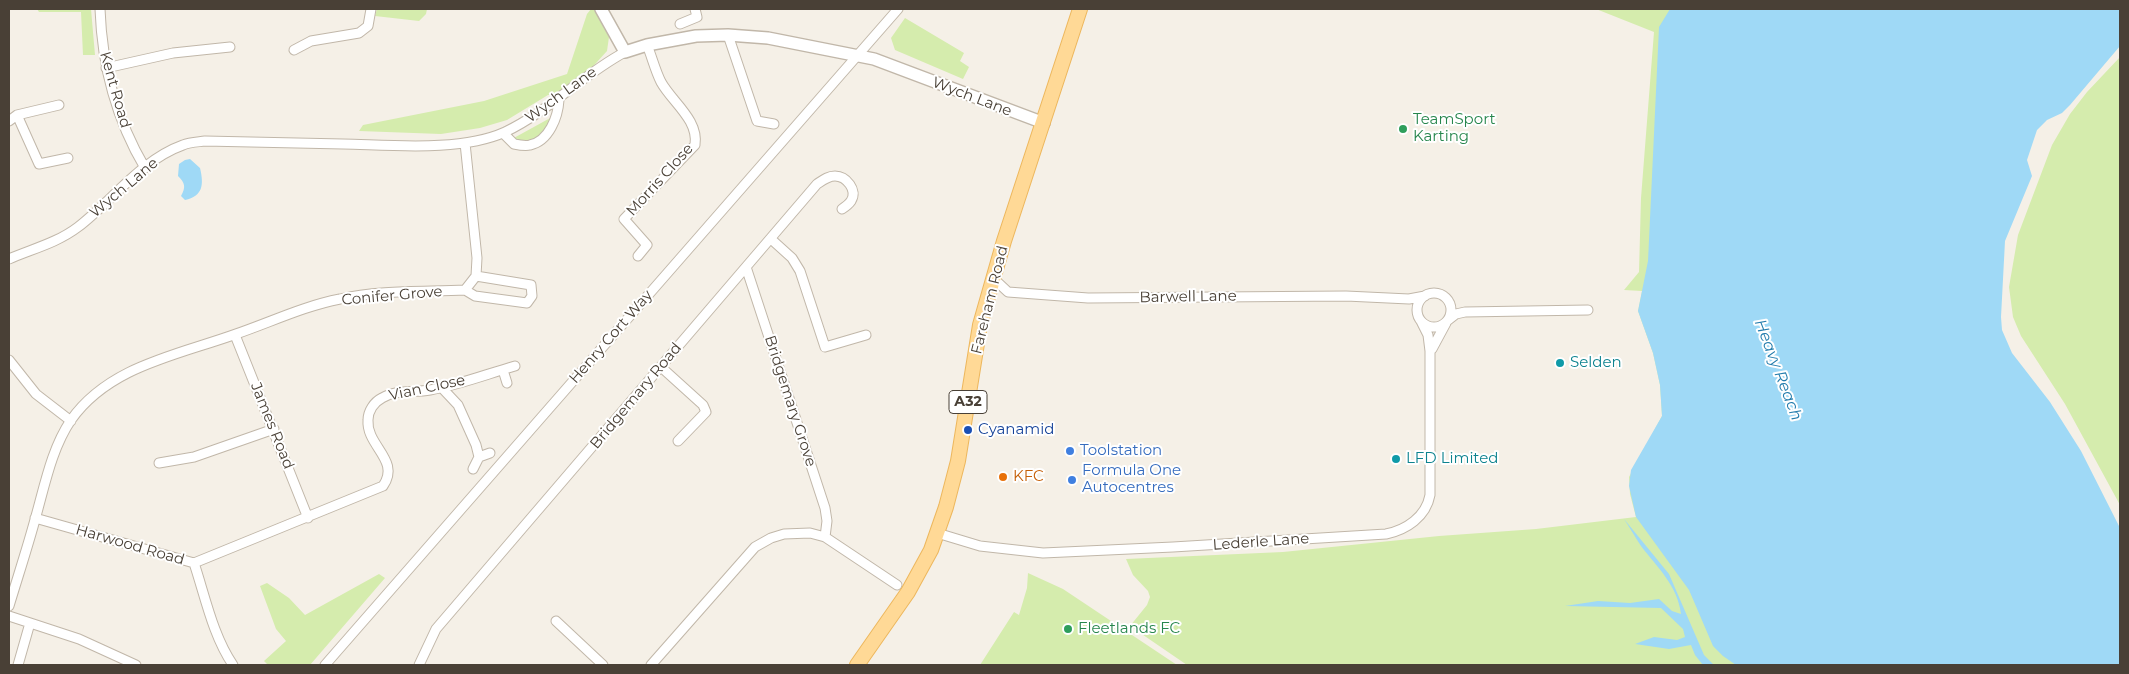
<!DOCTYPE html>
<html>
<head>
<meta charset="utf-8">
<style>
  body { margin:0 }
  #map { position:relative; width:2129px; height:674px; overflow:hidden; background:#f5f0e7; font-family:Montserrat,sans-serif }
  canvas { display:block }
  .frame { position:absolute; inset:0; border:10px solid #494036; pointer-events:none }
</style>
</head>
<body>
<div id="map">
<canvas width="2129" height="674"></canvas>
<div class="frame"></div>
</div>
<script>
const g = document.querySelector('canvas').getContext('2d');
g.lineJoin = 'round';
function fill(path, color) { g.fillStyle = color; g.fill(path, 'evenodd'); }
function strokePath(path, color, width, dash) { g.strokeStyle = color; g.lineWidth = width; g.lineCap = dash ? 'butt' : 'round'; g.setLineDash(dash || []); g.stroke(path); }
function write(font, color, halo, rows, align = 'center') {
  g.font = font + ' Montserrat,sans-serif'; g.lineWidth = 4; g.setLineDash([]); g.textBaseline = 'middle'; g.strokeStyle = halo; g.fillStyle = color; for (const [text, x, y, turn = 0] of rows) {
    g.save(); g.translate(x, y); g.rotate((+turn || 0) * Math.PI / 180); g.textAlign = isNaN(turn) ? turn : align; if (halo) g.strokeText(text, 0, 0); g.fillText(text, 0, 0); g.restore();
  }
}
fill(new Path2D(`
  M37,9H91L95,55H83L81,12H39Z
  M377,9H427L426,14L419,21L375,16Z
  M591,9H594L609,37L607,51L587,73L559,95H548L507,120L480,128L441,134L359,131L363,125L484,101L567,74L587,14Z
  M1596,9H1787L1883,665H1187L1130,626L1147,605L1150,597L1148,591L1133,575L1126,559L1283,552L1439,536L1536,529L1636,517L1630,494L1629,477L1662,416L1660,385L1653,353L1638,311L1642,291L1624,290L1639,272L1641,198L1654,32Z
  M905,18L964,53L960,61L969,67L963,79L895,50L891,38Z
  M2120,57V505L2065,404L2021,336L2013,317L2009,287L2018,235L2052,145L2070,114L2087,92Z
  M552,117L549,129L529,144L512,139Z
  M1028,573L1063,589L1177,665H980L1014,612L1019,615L1027,588Z
  M379,574L385,578L310,665H268L264,661L286,641L276,629L260,586L267,583L289,598L305,615Z`), '#d5ecad');
fill(new Path2D(`
  M1670,9H2120V46L2070,105L2062,113L2047,120L2037,130L2027,160L2032,176L2005,241L2001,317L2002,330L2012,353L2050,402L2081,451L2120,528V665H1736L1723,656L1713,646L1689,590L1636,517L1629,486L1631,470L1662,416L1660,385L1653,353L1638,311L1648,261L1659,27Z
  M190,159L200,168C204,185 203,196 185,200L181,196C186,187 185,183 178,176L179,164L185,160Z
  M1624,519L1669,574L1704,655L1714,665H1703L1695,655L1691,645L1669,649L1635,644L1654,637L1677,640L1685,637L1683,629L1661,608L1565,606L1598,601L1630,603L1659,599L1672,611L1681,614C1678,586 1657,567 1641,546C1635,537 1630,528 1624,519Z`), '#9fd9f6');
const minor = new Path2D(`
  M100,9C102,65 116,119 145,168
  M680,24L697,17L695,9
  M728,35L757,121L774,124
  M294,50L311,41L359,33L368,26L371,9
  M106,68L173,53L230,47
  M17,115L39,164L68,158
  M9,121L17,115L59,105
  M503,133L514,144C519,145 526,146 530,145C549,141 558,117 559,100
  M771,239L792,258L800,271L825,347L866,335
  M638,256L647,245L624,219L695,145C699,120 672,102 661,82C655,70 652,57 647,45
  M9,259C32,249 57,243 78,227C112,201 141,160 183,145C190,142 198,142 205,141C251,142 297,143 343,144C391,145 461,152 505,132C549,111 582,75 625,52
  M746,267L825,508L827,521L825,537
  M993,278L1008,292L1088,298L1346,296L1409,299L1425,296
  M465,290L475,296L527,303L532,296L531,285L476,276
  M1417 310a17 17 0 1 1 34 0a17 17 0 1 1-34 0Z
  M1447,321L1456,314L1465,312L1588,310
  M235,335L308,518
  M1432,349L1446,323
  M9,360L36,394L71,421
  M661,367L703,405L706,412L678,441
  M503,370L507,383
  M442,388L458,405L476,445L479,457L473,469
  M479,457L490,453
  M159,463L194,457L274,429
  M35,518L194,563L383,486C401,460 366,446 368,420C368,411 374,402 382,398C397,389 413,393 430,390C459,385 487,374 515,366
  M937,533L980,546L1043,553L1173,547L1386,534C1406,530 1426,517 1430,495V351L1428,335L1421,321
  M194,563C205,596 213,636 233,665
  M9,606C18,576 28,546 36,516C45,484 52,448 71,420C109,366 178,355 236,334C271,322 304,306 340,299C379,290 425,292 465,290L476,276L477,258L465,143
  M9,616L79,639L136,665
  M556,621L603,665
  M18,665L30,623
  M325,665L898,9
  M419,665L436,629L817,184C823,180 828,176 835,176C846,176 858,190 851,201C849,204 845,207 842,209
  M651,665L755,547L771,538L784,534L810,533L825,537L897,585`);
const tertiary = new Path2D(`
  M601,9L625,52L647,45L696,36L728,35L768,38L874,59L1044,123`);
const primary = new Path2D(`
  M857,665L908,592L931,550L946,507L958,461L980,325L1004,241L1080,9`);
strokePath(minor, '#c1b7a9', 11);
strokePath(tertiary, '#c1b7a9', 14);
strokePath(primary, '#edb75d', 16);
strokePath(minor, '#fff', 9);
strokePath(tertiary, '#fff', 11);
strokePath(primary, '#ffd996', 14);
for (const [x, y, r, color] of [
  [1403,129,5,"#2e9e5b"],
  [1560,363,5,"#0f9aa8"],
  [968,430,5,"#1a4fb4"],
  [1070,451,5,"#3f7fe0"],
  [1396,459,5,"#0f9aa8"],
  [1003,477,5,"#e8710a"],
  [1072,480,5,"#3f7fe0"],
  [1068,629,5,"#2e9e5b"]
]) { const dot = new Path2D(); dot.arc(x, y, r, 0, 2 * Math.PI); g.fillStyle = color; g.fill(dot); strokePath(dot, '#fff', 2); }
for (const [x, y, w] of [
  [968,402,38]
]) { const box = new Path2D(); box.roundRect(x - w / 2, y - 11.5, w, 23, 4); g.fillStyle = '#fff'; g.fill(box); strokePath(box, '#494036', 1); }
write('bold 14px', '#494036', null, [
  ["A32",968,402]
]);
write('15px', '#494036', '#fff', [
  ["Kent Road",115,90,74],
  ["Wych Lane",561,95,-36],
  ["Wych Lane",972,97,21],
  ["Morris Close",660,180,-48],
  ["Wych Lane",124,188,-40],
  ["Conifer Grove",392,296,-5],
  ["Barwell Lane",1188,297,-1],
  ["Fareham Road",990,300,-76],
  ["Henry Cort Way",611,337,-49],
  ["Vian Close",427,388,-12],
  ["Bridgemary Road",636,396,-50],
  ["Bridgemary Grove",790,401,72],
  ["James Road",272,426,68],
  ["Lederle Lane",1261,542,-4],
  ["Harwood Road",130,545,16]
]);
write('15px', '#27864d', '#fff', [
  ["TeamSport",1413,120],
  ["Karting",1413,137],
  ["Fleetlands FC",1078,629]
], 'left');
write('15px', '#0d838f', '#fff', [
  ["Selden",1570,363],
  ["LFD Limited",1406,459]
], 'left');
write('15px', '#164399', '#fff', [
  ["Cyanamid",978,430]
], 'left');
write('15px', '#366cbe', '#fff', [
  ["Toolstation",1080,451],
  ["Formula One",1082,471],
  ["Autocentres",1082,488]
], 'left');
write('15px', '#c56008', '#fff', [
  ["KFC",1013,477]
], 'left');
write('italic 16px', '#247dad', '#fff', [
  ["Heavy Reach",1778,370,69]
]);
</script>
</body>
</html>
